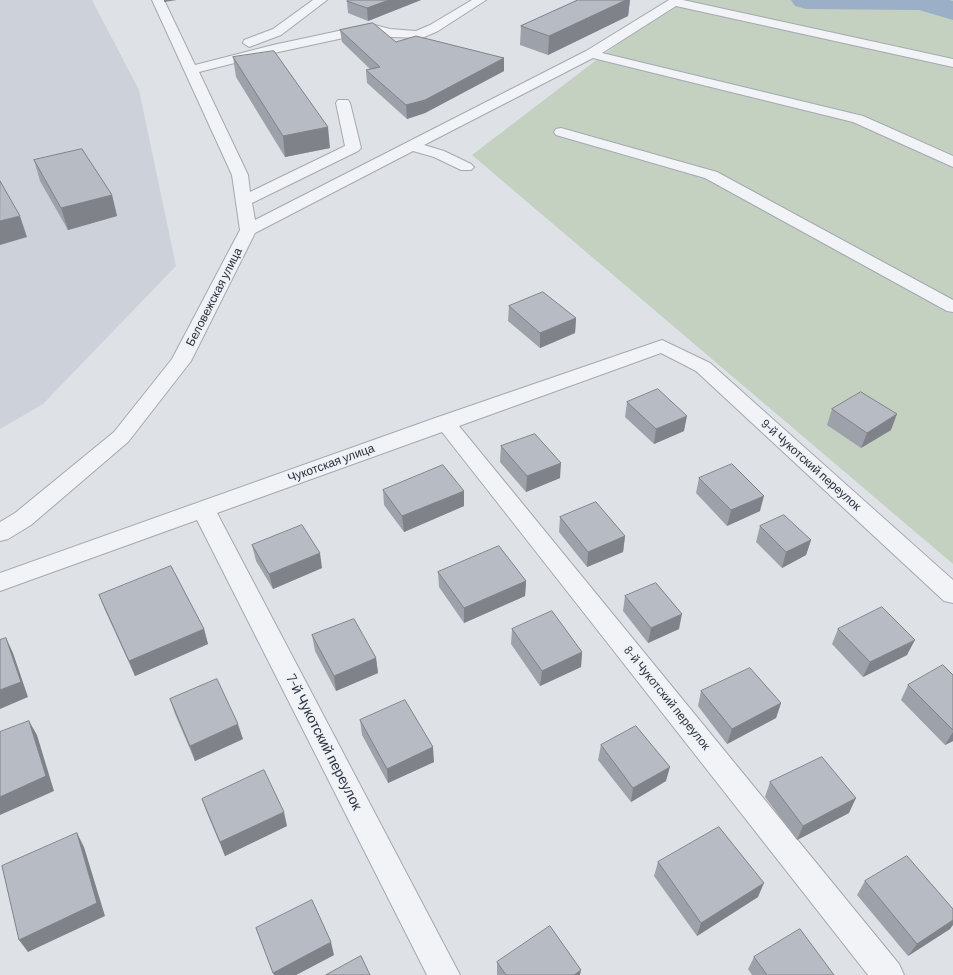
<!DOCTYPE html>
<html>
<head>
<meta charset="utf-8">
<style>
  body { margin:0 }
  canvas { display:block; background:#dee2e7 }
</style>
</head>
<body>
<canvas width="953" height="975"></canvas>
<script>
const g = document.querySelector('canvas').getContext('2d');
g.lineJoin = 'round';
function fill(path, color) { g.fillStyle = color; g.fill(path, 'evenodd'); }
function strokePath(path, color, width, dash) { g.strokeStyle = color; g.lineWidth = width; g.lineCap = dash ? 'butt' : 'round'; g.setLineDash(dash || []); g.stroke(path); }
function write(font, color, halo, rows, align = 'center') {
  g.font = font + ' Barlow,sans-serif'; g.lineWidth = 3; g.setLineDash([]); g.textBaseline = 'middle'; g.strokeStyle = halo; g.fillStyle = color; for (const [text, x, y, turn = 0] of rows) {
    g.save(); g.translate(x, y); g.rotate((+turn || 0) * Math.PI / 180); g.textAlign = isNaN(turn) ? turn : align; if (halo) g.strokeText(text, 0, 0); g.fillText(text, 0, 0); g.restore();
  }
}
fill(new Path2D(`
  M0,0H92L139,90L176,266L43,404L0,429Z`), '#cdd1d9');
fill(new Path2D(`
  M686,0H953V564L472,155L650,19Z`), '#c4d1c0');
fill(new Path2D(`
  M791,0H950L953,1V20L919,10L806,9L795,6Z`), '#9bafc6');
const minor = new Path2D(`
  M152,0H164L195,65L273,45L371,24L390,29L416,31L430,25L472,0H486L438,31L422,38L390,37L371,32L274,53L199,72L248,175L250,192L345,146L336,103L338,100H348L350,103L361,148L358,151L252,203L255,220L586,51L669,0H683L953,59V67L676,6L602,53L863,116L953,156V167L853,122L593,58L424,145L444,151L471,164L474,167L471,170H461L434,157L413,151L255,233L191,361L128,442L31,525L8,539L0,541V522L15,513L114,432L172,359L240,230L232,175Z
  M313,0H327L281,35L249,47L243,43L244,40L273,29Z
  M561,128L717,172L953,300V312L947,311L705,178L556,135L554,132L556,129Z
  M662,340L710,363L953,580V603L944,601L696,371L661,353L459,426L899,964L904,975H868L442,432L217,513L460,975H427L197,520L0,591V573L438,417Z`);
strokePath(minor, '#a4a9b1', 2);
fill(minor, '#f1f3f6');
fill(new Path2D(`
  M348,0H421L368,21L348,13L347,1Z
  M578,0H630L628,16L548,55L520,45L521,26Z
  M340,30L396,42L504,58V71L425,113L407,119L367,83L366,70L370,69L342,42Z
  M233,57L330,148L285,157L236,77Z
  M34,160L112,195L117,216L68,230L40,181Z
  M509,306L576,318L575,333L540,348L508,321Z
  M627,402L684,431L654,444L625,417Z
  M832,409L891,430L861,448L827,425Z
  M501,446L560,478L526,492L500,462Z
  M699,478L760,511L727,526L696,493Z
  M383,490L464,506L404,532L384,505Z
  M560,517L625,536L623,552L587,567L559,532Z
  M760,526L811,540L806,555L782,568L756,542Z
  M252,545L322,568L273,589L256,561Z
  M438,572L526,581L525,596L464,623L439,587Z
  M99,595L204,629L208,644L135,676L105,610Z
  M625,596L679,629L648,643L623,611Z
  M512,629L582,652L581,667L540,686L511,644Z
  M838,629L907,655L863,677L832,644Z
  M312,635L376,658L378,673L336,691L315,651Z
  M953,675V741L945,745L901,700L908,685Z
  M701,691L781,703L776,718L727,744L698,706Z
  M170,699L243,739L195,761L175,714Z
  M360,720L434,762L388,783L362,735Z
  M601,745L666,781L631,802L598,760Z
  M770,782L849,813L797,840L765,797Z
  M202,799L287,826L225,856L207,813Z
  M658,862L758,897L697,936L654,876Z
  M865,881L950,929L908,956L857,895Z
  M256,928L334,955L296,975H274Z
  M754,957L834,975H752L748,969Z
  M497,962L580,975H497Z`), '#9da1a9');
fill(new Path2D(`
  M164,0H177L164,2Z
  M389,0H421L368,21L367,8Z
  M626,0H630L628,16L548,55L549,36Z
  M504,58V71L425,113L407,119L406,105Z
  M328,127L330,148L285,157L283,136Z
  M112,195L117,216L68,230L61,208Z
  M20,216L27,237L0,245V221Z
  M576,318L575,333L540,348V333Z
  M897,414L891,430L861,448L867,433Z
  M687,416L684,431L654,444L656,429Z
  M561,463L560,478L526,492L527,476Z
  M464,491V506L404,532L402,516Z
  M764,496L760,511L727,526L731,510Z
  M625,536L623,552L587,567L588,552Z
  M811,540L806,555L782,568L786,552Z
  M320,553L322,568L273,589L269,574Z
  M526,581L525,596L464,623V608Z
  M682,614L679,629L648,643L651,628Z
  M204,629L208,644L135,676L129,661Z
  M6,638L13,653L28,697L0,709V690Z
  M915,640L907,655L863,677L870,662Z
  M582,652L581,667L540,686L542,671Z
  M376,658L378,673L336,691L334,676Z
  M781,703L776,718L727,744L732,729Z
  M29,721L37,735L54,791L0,815V797Z
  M238,724L243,739L195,761L190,746Z
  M953,732V741L945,745Z
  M433,747L434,762L388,783L387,769Z
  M670,767L666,781L631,802L633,788Z
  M856,798L849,813L797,840L803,826Z
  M284,812L287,826L225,856L220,842Z
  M77,833L84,847L105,916L28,952L19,940Z
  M764,883L758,897L697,936L701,923Z
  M953,920V925L950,929L908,956L917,944Z
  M331,942L334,955L296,975H274L273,973Z
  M581,970L580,975H574Z`), '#7f8389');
const building = new Path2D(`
  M348,0H389L367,8L347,1Z
  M578,0H626L549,36L521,26Z
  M373,23L396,42L416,36L504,58L425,100L406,105L366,70L380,67L340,30Z
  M274,51L328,127L283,136L233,57Z
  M82,149L112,195L61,208L34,160Z
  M0,181L20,216L0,221Z
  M543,292L576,318L540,333L509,306Z
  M658,389L687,416L656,429L627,402Z
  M861,392L897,414L867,433L832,409Z
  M535,434L561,463L527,476L501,446Z
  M732,464L764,496L731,510L699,478Z
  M443,465L464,491L402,516L383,490Z
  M596,502L625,536L588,552L560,517Z
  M784,515L811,540L786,552L760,526Z
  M302,525L320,553L269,574L252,545Z
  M499,546L526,581L464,608L438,572Z
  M171,566L204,629L129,661L99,595Z
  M656,583L682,614L651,628L625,596Z
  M882,607L915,640L870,662L838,629Z
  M552,611L582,652L542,671L512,629Z
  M354,619L376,658L334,676L312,635Z
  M6,638L21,682L0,690V640Z
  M943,665L953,675V730L908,685Z
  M750,668L781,703L732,729L701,691Z
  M217,679L238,724L190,746L170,699Z
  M405,700L433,747L387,769L360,720Z
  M29,721L46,776L0,797V732Z
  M636,726L670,767L633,788L601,745Z
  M822,757L856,798L803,826L770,782Z
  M264,770L284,812L220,842L202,799Z
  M719,827L764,883L701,923L658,862Z
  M77,833L97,903L19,940L2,866Z
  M907,856L953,909V920L917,944L865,881Z
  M312,900L331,942L273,973L256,928Z
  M550,926L581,970L574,975H506L497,962Z
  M800,929L834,975H767L754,957Z
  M361,956L370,975H326Z`);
fill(building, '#b6bbc4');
strokePath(building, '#7f8389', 1);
write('12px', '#28303e', '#eef1f5', [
  ["Беловежская улица",214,297,-63],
  ["Чукотская улица",331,463,-20],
  ["9-й Чукотский переулок",811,465,42],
  ["8-й Чукотский переулок",667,698,51]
]);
write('14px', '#28303e', '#eef1f5', [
  ["7-й Чукотский переулок",324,742,63]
]);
</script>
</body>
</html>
